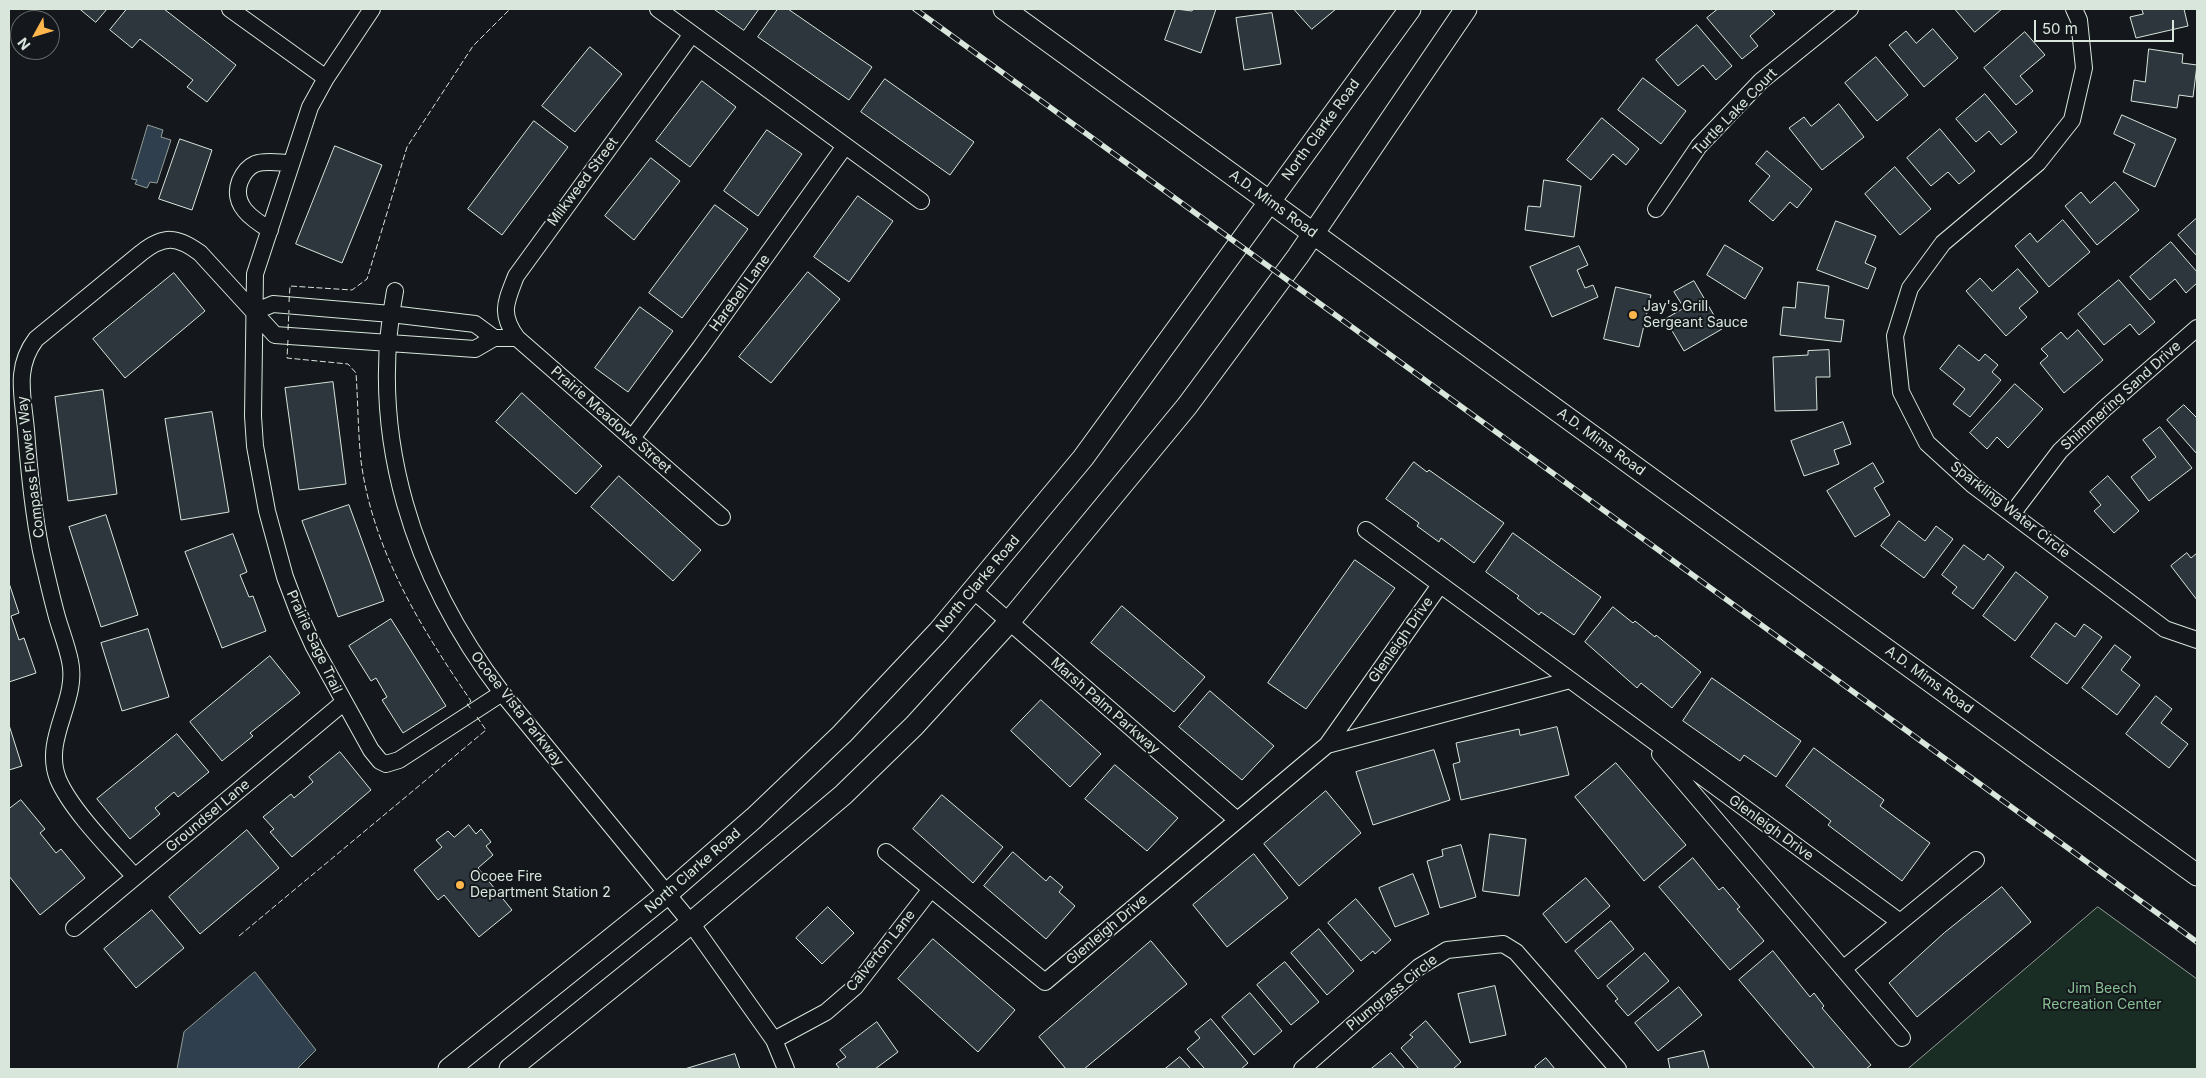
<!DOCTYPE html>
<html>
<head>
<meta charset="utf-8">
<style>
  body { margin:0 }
  #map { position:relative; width:2206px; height:1078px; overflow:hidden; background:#14181c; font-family:Inter,sans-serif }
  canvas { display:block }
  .frame { position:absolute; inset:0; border:10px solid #d8e6dc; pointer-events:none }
  .north { position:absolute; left:10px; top:10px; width:50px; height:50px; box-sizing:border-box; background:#14181c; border:1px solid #626a69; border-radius:50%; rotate:231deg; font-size:14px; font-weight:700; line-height:20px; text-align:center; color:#d8e6dc }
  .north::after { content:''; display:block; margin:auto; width:18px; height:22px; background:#ffb74d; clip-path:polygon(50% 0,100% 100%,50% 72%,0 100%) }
  .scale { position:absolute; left:2034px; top:20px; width:140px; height:22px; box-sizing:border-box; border:2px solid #d8e6dc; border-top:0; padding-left:6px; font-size:15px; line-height:18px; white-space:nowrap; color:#d8e6dc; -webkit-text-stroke:4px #14181c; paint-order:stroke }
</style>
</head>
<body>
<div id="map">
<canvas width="2206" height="1078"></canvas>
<div class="frame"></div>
<div class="north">N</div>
<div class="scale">50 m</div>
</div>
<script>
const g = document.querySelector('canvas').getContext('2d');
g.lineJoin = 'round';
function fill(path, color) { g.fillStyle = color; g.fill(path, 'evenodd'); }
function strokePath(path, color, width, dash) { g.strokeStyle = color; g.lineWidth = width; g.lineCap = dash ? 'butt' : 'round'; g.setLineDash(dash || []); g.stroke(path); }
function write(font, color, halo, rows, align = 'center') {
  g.font = font + ' Inter,sans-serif'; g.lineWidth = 4; g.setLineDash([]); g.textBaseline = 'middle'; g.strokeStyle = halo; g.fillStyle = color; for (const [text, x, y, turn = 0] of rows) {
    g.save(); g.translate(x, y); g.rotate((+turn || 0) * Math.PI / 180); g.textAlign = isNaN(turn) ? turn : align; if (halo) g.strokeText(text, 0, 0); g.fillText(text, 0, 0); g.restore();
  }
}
const green = new Path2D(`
  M2098,907L2197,979V1069H1908Z`);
fill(green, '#1a2d24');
strokePath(green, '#939e99', 1);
const water = new Path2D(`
  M148,125L163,130L161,137L171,140L157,183L150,182L147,188L135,184L137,180L132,179Z
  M255,972L316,1050L297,1069H177L184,1032Z`);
fill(water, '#2f3f4d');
strokePath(water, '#939e99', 1);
const building = new Path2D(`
  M80,9H107L96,22Z
  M127,9H164L236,65L207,102L187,87L193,80L140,39L132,48L110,30Z
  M714,9H759L744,30Z
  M778,9H788L872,67L849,100L758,37Z
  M1176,9L1192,11L1193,9H1216L1201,53L1165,40Z
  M1294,9H1336L1312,29Z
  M1718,9H1770L1775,14L1750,36L1758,46L1742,59L1707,18Z
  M1955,9H2002L1975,32Z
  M2142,9H2184L2188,26L2136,38L2130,17L2143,14Z
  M1272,13L1281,64L1244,70L1236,18Z
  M1697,25L1732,66L1716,80L1703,65L1678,86L1656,60Z
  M1933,29L1958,58L1924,87L1889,45L1906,31L1916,43Z
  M2025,32L2045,55L2020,76L2033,91L2016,105L1984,68Z
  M590,47L622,74L575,132L542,106Z
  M2149,49L2183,54L2182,63L2197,65L2193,97L2179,95L2177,108L2131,101L2134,80L2145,82Z
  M1876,57L1908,95L1877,121L1845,83Z
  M1643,78L1686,111L1661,144L1618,110Z
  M885,79L974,142L950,175L861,112Z
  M702,81L736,107L690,167L656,141Z
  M1985,94L2017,132L2001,145L1989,131L1976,142L1956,119Z
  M1839,104L1864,137L1822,170L1789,128L1804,117L1811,126Z
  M2122,115L2176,139L2155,187L2123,172L2135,144L2114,134Z
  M1602,118L1639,149L1626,165L1613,154L1591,180L1567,160Z
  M534,121L568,147L502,235L468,209Z
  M1940,129L1975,171L1959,184L1948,172L1931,186L1907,158Z
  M767,130L802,154L758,216L724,191Z
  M180,139L212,150L192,210L159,199Z
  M335,146L382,165L342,263L296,244Z
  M1767,151L1812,189L1797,208L1790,202L1773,221L1749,201L1770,176L1756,164Z
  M651,158L680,181L634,240L605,216Z
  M1895,167L1931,209L1900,235L1865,194Z
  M1544,180L1581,186L1574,237L1525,230L1528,206L1540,207Z
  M2115,182L2139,210L2097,245L2065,206L2081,192L2090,203Z
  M858,196L893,221L849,282L814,257Z
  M715,205L748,229L682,318L649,293Z
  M2197,218V256L2178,235Z
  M2063,220L2090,252L2049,287L2015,246L2030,233L2037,242Z
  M1836,221L1876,236L1865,263L1876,268L1868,289L1817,270Z
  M2171,242L2197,272V283L2186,293L2175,279L2150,300L2130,277Z
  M1725,245L1763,268L1745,299L1707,275Z
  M1579,246L1588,265L1577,270L1585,288L1593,285L1598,297L1552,317L1530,267Z
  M2018,269L2038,292L2019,308L2027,317L2006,336L1966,291L1980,278L1992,291Z
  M808,272L840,299L771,383L739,357Z
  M174,273L205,311L125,378L93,339Z
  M2119,280L2155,322L2139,335L2130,324L2104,345L2078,314Z
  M1694,281L1722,329L1684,351L1665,319L1684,308L1674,292Z
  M1798,282L1829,286L1825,318L1844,320L1841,342L1780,335L1783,307L1795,308Z
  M1616,287L1651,295L1639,347L1604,339Z
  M640,307L673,331L628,392L595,368Z
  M2078,330L2103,360L2064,393L2040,363L2048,356L2041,349L2061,332L2067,339Z
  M1959,345L1979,361L1985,354L1998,365L1992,372L2001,380L1970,417L1953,404L1965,389L1940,369Z
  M1829,350L1830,377H1816L1817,410L1775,411L1773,357L1808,355V351Z
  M333,382L346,484L299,490L285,388Z
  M2015,384L2043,409L2008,448L1997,437L1987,449L1970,433Z
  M103,390L117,494L68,501L55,397Z
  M522,393L602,466L576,494L496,422Z
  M2184,405L2197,418V454L2167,420Z
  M212,412L229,512L181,520L165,419Z
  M1843,422L1851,444L1834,450L1839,464L1804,476L1791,441Z
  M2160,427L2192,468L2149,501L2131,477L2156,457L2143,440Z
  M1414,462L1427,472L1429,470L1504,523L1474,563L1441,538L1439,542L1417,526L1419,523L1386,499Z
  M1873,463L1884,482L1874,488L1890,515L1855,537L1827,491Z
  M619,476L701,550L673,581L591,507Z
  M2108,476L2139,511L2114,533L2094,511L2101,505L2090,492Z
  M349,505L384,601L338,617L302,521Z
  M106,515L138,615L101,627L69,527Z
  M1899,521L1925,541L1936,526L1953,539L1924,578L1881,546Z
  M1513,533L1601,597L1574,635L1541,612L1539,615L1517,598L1519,596L1486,572Z
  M233,534L247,572L240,575L249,597L253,596L266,631L222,648L185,552Z
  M1964,545L1984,560L1988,554L2004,567L1973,609L1952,593L1957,587L1942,575Z
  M2187,553L2191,558L2197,553V600L2171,566Z
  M1355,560L1395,588L1306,709L1268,683Z
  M2016,572L2048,597L2015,641L1983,616Z
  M9,583L19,613L11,616L19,640L24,638L36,673L9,682Z
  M1122,606L1205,677L1174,712L1091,643Z
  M1613,607L1633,623L1635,621L1655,637L1656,635L1701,672L1672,708L1641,683L1637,688L1585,642Z
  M391,619L446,706L403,733L382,700L387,697L376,678L371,681L349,646Z
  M2056,623L2075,637L2084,624L2102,637L2067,684L2031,657Z
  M148,629L169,697L122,711L101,643Z
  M2115,645L2131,657L2121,670L2140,685L2117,715L2082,688Z
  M270,656L300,693L250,733L253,736L222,761L190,722Z
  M1712,678L1801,741L1776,777L1744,755L1740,761L1683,721Z
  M1210,691L1274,746L1242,780L1179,727Z
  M2156,696L2172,709L2161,723L2188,744L2169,768L2126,734Z
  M1041,700L1101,754L1070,787L1011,731Z
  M9,725L22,766L9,770Z
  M1557,727L1569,775L1461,800L1453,764L1460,762L1456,743L1519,729L1520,735Z
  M177,734L209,772L178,797L174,792L155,808L160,814L130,839L97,799Z
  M1814,748L1884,800L1880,806L1930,843L1902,881L1828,825L1831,821L1786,786Z
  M1434,750L1450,800L1373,825L1356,772Z
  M340,752L371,790L292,857L270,832L274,829L263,817L291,794L294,798L313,782L309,777Z
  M1616,763L1686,845L1644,881L1575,797Z
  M1115,765L1178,818L1147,851L1085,799Z
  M1326,791L1361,833L1299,886L1264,844Z
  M942,795L1003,847L973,883L913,829Z
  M21,800L45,829L40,833L56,853L61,849L85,878L40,915L9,876V809Z
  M469,825L476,834L481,829L491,842L486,846L493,855L478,868L512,910L479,937L444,895L438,900L414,870L442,847L436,840L448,831L454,837Z
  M247,830L279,868L200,934L169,897Z
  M1490,834L1526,839L1519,896L1483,891Z
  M1461,845L1476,897L1440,908L1427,861L1443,856L1442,850Z
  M1013,852L1046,881L1050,876L1063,887L1059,892L1075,906L1046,939L984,886Z
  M1254,854L1288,898L1227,947L1193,905Z
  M1693,858L1719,890L1723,887L1740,907L1737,909L1764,941L1730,970L1659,887Z
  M1413,874L1429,914L1395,927L1379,888Z
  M1586,878L1610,906L1566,943L1543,914Z
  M2002,887L2031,922L1917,1017L1889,983L1944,933Z
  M1356,899L1391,940L1375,954L1373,951L1361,961L1328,923Z
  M828,907L854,933L822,964L796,938Z
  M152,910L184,948L136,988L104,949Z
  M1611,921L1634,949L1598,979L1575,951Z
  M1319,929L1354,971L1327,995L1291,953Z
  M933,939L1015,1010L978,1052L898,979Z
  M1151,941L1187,984L1084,1069H1066L1039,1037Z
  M1773,951L1810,997L1814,993L1824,1006L1822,1008L1871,1065L1866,1069H1815L1739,980Z
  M1645,953L1669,981L1628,1016L1615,1001L1618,999L1607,986Z
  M1285,962L1319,1002L1291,1025L1257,985Z
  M1495,986L1506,1035L1470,1043L1458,994Z
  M1679,987L1702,1015L1658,1051L1635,1023Z
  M1250,993L1282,1031L1254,1055L1222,1017Z
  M1211,1019L1248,1063L1241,1069H1205L1187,1049L1200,1038L1195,1032Z
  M1426,1021L1461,1062L1453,1069H1419L1401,1048L1413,1037L1410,1035Z
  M877,1022L898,1052L875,1069H840L836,1064L846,1057L840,1050Z
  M1704,1051L1709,1069H1670L1668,1059Z
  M1391,1053L1405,1069H1371Z
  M735,1054L740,1069H685Z
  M1180,1057L1191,1069H1165Z
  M1546,1058L1555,1069H1537L1535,1067Z`);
fill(building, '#2c363c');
strokePath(building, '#d8e6dc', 1);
const minor = new Path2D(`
  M230,9L326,78
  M372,9L326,78L310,107L255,274L253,416L255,446L267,511L285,577L299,614L314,647L371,750L380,761L386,764L399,760L502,693
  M658,9L921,201
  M2074,9L2079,20L2084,68L2072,120L2038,163L1943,243L1910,288L1895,336L1901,392L1927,443L1973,485L2165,629L2197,640
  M692,34L516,276C506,302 499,313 517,338L722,517
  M1656,209L1699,146L1761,81L1850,9
  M270,230C252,219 231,205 240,181C243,174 248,167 255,164C265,160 280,163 290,163
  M395,291C367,437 414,578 502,693L691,923L774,1040L786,1069
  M254,312L273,304L391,314L475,324L494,338
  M632,438L700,348L845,146
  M2012,514L2060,451L2104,409L2197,328
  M1366,530L1900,922
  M974,591L1237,820
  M1327,745L1570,680
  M1660,754L1902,1038
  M886,852L1045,982L1327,745L1440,585
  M135,877C112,851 71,810 58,779C42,738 79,701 70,661C67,646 61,631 57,617C51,595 46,573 41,551C33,511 29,471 26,430C23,396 14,368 36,339L141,253C164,235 177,236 200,253L275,335L475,349L494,338H517
  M74,928L343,703
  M1843,969L1976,860
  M774,1040L826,1012L855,987L931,889
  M1302,1069L1419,967L1447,950L1503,944L1516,952L1618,1069`);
const tertiary = new Path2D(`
  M1004,9L2197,875
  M449,1069L667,894L754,818L842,734L938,632L1083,458L1410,9
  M510,1069L691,923L843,795L914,726L1009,622L1187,406L1298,256L1466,9`);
strokePath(minor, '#d8e6dc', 18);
strokePath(tertiary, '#d8e6dc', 23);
strokePath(minor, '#14181c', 16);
strokePath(tertiary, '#14181c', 21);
const rail = new Path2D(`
  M915,9L2197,942`);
strokePath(rail, '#d8e6dc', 5.5);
strokePath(rail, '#14181c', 4, [11]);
strokePath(new Path2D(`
  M289,302L290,286L352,290L367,279L407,147L473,46L510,9
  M288,330L289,310
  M288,340L287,358L348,364L356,373C358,402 358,432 361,461C373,551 421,628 471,701L467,704L471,709
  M239,936L486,730L477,717`), '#d8e6dc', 1, [6, 2.5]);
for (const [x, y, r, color] of [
  [1633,315,5,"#ffb74d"],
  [460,885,5,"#ffb74d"]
]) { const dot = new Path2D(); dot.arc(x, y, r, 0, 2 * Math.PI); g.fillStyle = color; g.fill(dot); strokePath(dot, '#14181c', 2); }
write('14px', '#d8e6dc', '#14181c', [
  ["Turtle Lake Court",1735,112,-46],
  ["North Clarke Road",1321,130,-54],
  ["Milkweed Street",583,182,-53],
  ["A.D. Mims Road",1273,204,36],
  ["Harebell Lane",740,293,-54],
  ["Shimmering Sand Drive",2121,396,-42],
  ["Prairie Meadows Street",611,420,41],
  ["A.D. Mims Road",1601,442,36],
  ["Compass Flower Way",31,467,-97],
  ["Sparkling Water Circle",2010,510,38],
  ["North Clarke Road",978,584,-50],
  ["Glenleigh Drive",1401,640,-55],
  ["Prairie Sage Trail",314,642,65],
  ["A.D. Mims Road",1929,680,36],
  ["Marsh Palm Parkway",1105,706,41],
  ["Ocoee Vista Parkway",517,709,52],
  ["Groundsel Lane",208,816,-40],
  ["Glenleigh Drive",1771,828,36],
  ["North Clarke Road",693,871,-41],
  ["Glenleigh Drive",1107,930,-40],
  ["Calverton Lane",881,951,-51],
  ["Plumgrass Circle",1392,993,-39]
]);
write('14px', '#d8e6dc', '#14181c', [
  ["Jay's Grill",1643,307],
  ["Sergeant Sauce",1643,323],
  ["Ocoee Fire",470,877],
  ["Department Station 2",470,893]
], 'left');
write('14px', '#8ac095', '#14181c', [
  ["Jim Beech",2102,989],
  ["Recreation Center",2102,1005]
]);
</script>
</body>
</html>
